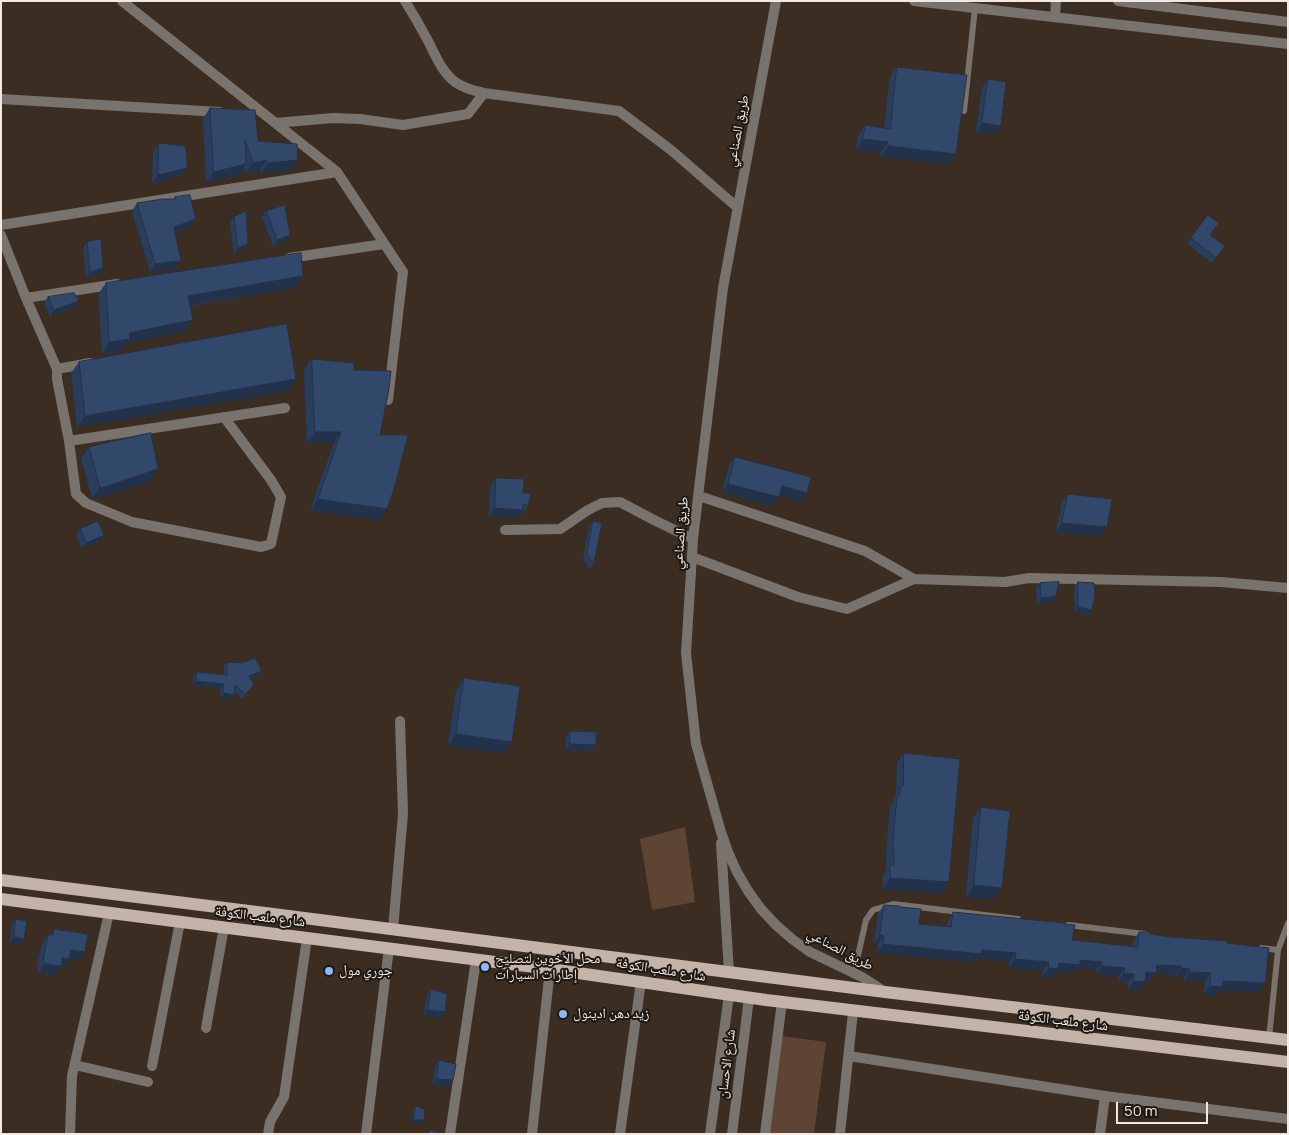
<!DOCTYPE html>
<html>
<head>
<meta charset="utf-8">
<style>
  body { margin:0 }
  #map { position:relative; width:1289px; height:1135px; overflow:hidden; background:#3c2d22; font-family:Manrope,sans-serif }
  canvas { display:block }
  .frame { position:absolute; inset:0; border:2px solid #f3e9e2; pointer-events:none }
  .scale { position:absolute; left:1116px; top:1102px; width:92px; height:22px; box-sizing:border-box; border:2px solid #f3e9e2; border-top:0; padding-left:6px; font-size:15px; line-height:18px; white-space:nowrap; color:#f3e9e2; -webkit-text-stroke:4px #1e1712; paint-order:stroke }
</style>
</head>
<body>
<div id="map">
<canvas width="1289" height="1135"></canvas>
<div class="frame"></div>
<div class="scale">50 m</div>
</div>
<script>
const g = document.querySelector('canvas').getContext('2d');
g.lineJoin = 'round';
function fill(path, color) { g.fillStyle = color; g.fill(path, 'evenodd'); }
function strokePath(path, color, width, dash) { g.strokeStyle = color; g.lineWidth = width; g.lineCap = dash ? 'butt' : 'round'; g.setLineDash(dash || []); g.stroke(path); }
function write(font, color, halo, rows, align = 'center') {
  g.font = font + ' Manrope,"Noto Naskh Arabic",sans-serif'; g.lineWidth = 4; g.setLineDash([]); g.textBaseline = 'middle'; g.strokeStyle = halo; g.fillStyle = color; for (const [text, x, y, turn = 0] of rows) {
    g.save(); g.translate(x, y); g.rotate((+turn || 0) * Math.PI / 180); g.textAlign = isNaN(turn) ? turn : align; if (halo) g.strokeText(text, 0, 0); g.fillText(text, 0, 0); g.restore();
  }
}
fill(new Path2D(`
  M685,827L695,902L652,910L640,839Z
  M774,1035L826,1042L814,1134H763Z`), '#5d4433');
strokePath(new Path2D(`
  M964,111L975,8
  M1068,925L1145,934
  M1261,948L1278,950
  M854,973L866,920L873,910L893,904L1018,919
  M1269,1038L1278,950L1288,923`), '#7a726d', 6);
strokePath(new Path2D(`
  M122,1L337,172L403,272L388,400
  M405,1C413,14 420,26 427,39C435,54 441,71 455,82C464,88 474,91 484,93L619,111L671,150L738,208
  M776,1L723,288L693,539L686,653L696,744L721,832L728,852L737,872L748,891L761,909L776,925L792,939L810,952L862,977L885,992
  M914,1L1288,44
  M1118,1L1288,22
  M1055,17L1056,1
  M1,99L220,112
  M275,123L333,118L360,119L403,125L468,114L484,93
  M1,225L337,172
  M1,235L26,298L57,369V379L69,441L76,494L86,503L132,522L261,547L271,544L281,497L271,480L224,417
  M289,258L384,244
  M26,298L117,284
  M57,369L90,363
  M69,441L285,408
  M699,496L865,551L914,579L1005,582L1029,578L1221,582L1288,588
  M505,530L560,529L588,510L602,503L620,502L652,519L693,539
  M692,557L798,597L847,609L914,579
  M721,843L729,972
  M393,929L403,814L400,721
  M206,1028L224,927
  M849,1056L1105,1096L1288,1119
  M75,1065L148,1082
  M152,1066L180,922
  M70,1134L72,1076L109,913
  M268,1134L270,1122L284,1097L307,938
  M366,1134L389,948
  M450,1134L476,960
  M532,1134L550,969
  M620,1134L641,981
  M710,1134L729,995
  M840,1134L853,1012
  M1100,1134L1105,1096`), '#7a726d', 10);
strokePath(new Path2D(`
  M732,1134L749,998
  M765,1134L782,1002`), '#7a726d', 10);
strokePath(new Path2D(`
  M1,880L265,913L885,992L1288,1040
  M1,899L550,969L766,1000L1288,1062`), '#c3b3a8', 12);
fill(new Path2D(`
  M897,67L956,154L949,164L881,157V153L856,149L858,136L865,125L884,128L890,77Z
  M988,79L1001,126L995,134L976,132L982,88Z
  M210,108L258,141L298,160L291,171L261,173L260,170L246,173L244,168L239,175L206,182L203,118Z
  M159,143L187,168L181,176L152,183L153,152Z
  M175,197L190,227L175,233V269L150,272L132,211L137,203L174,199Z
  M266,211L286,241L273,246L262,217Z
  M1208,215L1211,235L1225,246L1212,263L1187,244Z
  M234,217L248,243L244,249L234,253L230,223Z
  M87,242L103,268L99,274L86,278L83,248Z
  M106,283L295,288L190,306L193,320L185,331L127,343L122,350L102,354L98,294Z
  M48,297L75,307L50,316L44,302Z
  M312,359L354,370L380,435L379,520L310,510L334,443H307L304,370Z
  M79,362L288,391L77,427L71,373Z
  M89,447L150,481L94,499L92,498L81,458Z
  M735,457L801,501L780,495L773,506L722,492L729,466Z
  M496,478L523,493L528,506L522,514L520,513L517,518L489,516L490,486Z
  M1068,494L1101,536L1056,532L1062,502Z
  M593,521L594,563L590,569L583,560L589,527Z
  M80,529L100,541L82,548L76,535Z
  M1078,582L1092,610L1089,615L1075,612L1074,587Z
  M1040,583L1052,602L1037,604L1036,588Z
  M227,662L262,671L259,675L251,679L250,689L242,699L235,692L231,700L220,698L221,688L193,685L194,676L197,672L224,674V666Z
  M464,678L504,753L448,745L456,690Z
  M570,731L596,745L592,751L566,750V737Z
  M904,753L949,882L941,893L883,889V876L886,871V853L890,807L893,803V799L896,794L897,763Z
  M981,807L1002,888L994,899L966,897L973,818Z
  M884,905L900,907L919,924L947,927L948,921L953,912L1064,924L1072,940L1133,947L1134,940L1139,932L1171,937L1227,943L1259,992L1220,990L1216,996L1204,994L1205,981L1184,980V977H1175V975L1156,973L1150,982L1145,981L1139,991L1128,989V982H1118L1119,976L1096,974L1097,970L1077,968L1074,973L1056,971L1052,978L1042,977L1043,971L1009,968L1010,961L978,958L976,962L877,953L878,944L874,943L878,914Z
  M16,919L24,939L20,945L10,943L12,925Z
  M54,929L85,952L79,960L69,959L63,968L60,967L55,975L39,972L37,968L42,944L48,935H50Z
  M431,989L445,1012L441,1018L424,1016L427,995Z
  M439,1060L449,1086L433,1084L435,1066Z
  M416,1106L424,1120L422,1123H412L414,1109Z`), '#2a3e5c');
fill(new Path2D(`
  M982,123L1001,126L995,134L976,132Z
  M863,139L888,142L881,153L856,149Z
  M888,146L956,154L949,164L881,157Z
  M267,160L260,170L246,173L253,163Z
  M298,160L291,171L261,173L268,163Z
  M246,164L239,175L206,182L214,172Z
  M187,168L181,176L152,183L158,175Z
  M196,219L190,227L168,235L174,227Z
  M290,235L286,241L273,246L277,240Z
  M248,243L244,249L234,253L238,248Z
  M181,261L175,269L150,272L155,264Z
  M103,268L99,274L86,278L90,272Z
  M303,276L295,288L180,307L188,296Z
  M79,301L75,307L50,316L54,310Z
  M193,320L185,331L127,343L122,350L102,354L109,342L129,333Z
  M296,379L288,391L77,427L85,416Z
  M315,432H341L334,443H307Z
  M158,469L150,481L94,499L92,498L100,487Z
  M728,484L779,497L773,506L722,492Z
  M782,486L807,493L801,501L776,494Z
  M318,499L387,509L379,520L310,510Z
  M495,508L523,510L517,518L489,516Z
  M1062,523L1107,527L1101,536L1056,532Z
  M104,535L100,541L82,548L86,543Z
  M1056,596L1052,602L1037,604L1041,598Z
  M1078,607L1092,610L1089,615L1075,612Z
  M262,671L259,675L246,680L249,676Z
  M196,681L224,684L221,688L193,685Z
  M223,693L234,695L231,700L220,698Z
  M456,734L512,742L504,753L448,745Z
  M570,744L596,745L592,751L566,750Z
  M890,878L949,882L941,893L883,889Z
  M974,885L1002,888L994,899L966,897Z
  M880,935L884,936L878,944L874,943Z
  M14,937L24,939L20,945L10,943Z
  M883,944L982,950L1016,953L1010,961L978,958L976,962L877,953Z
  M71,950L85,952L79,960L65,958Z
  M62,958L69,959L63,968L60,967L55,975L39,972L45,964Z
  M1015,959L1049,962L1043,971L1009,968Z
  M1080,960L1102,962L1097,970L1077,968L1074,973L1056,971L1052,978L1042,977L1048,968L1059,963Z
  M1157,965L1181,966L1175,975L1156,973L1150,982L1140,981L1146,972Z
  M1102,966L1125,968L1119,976L1096,974Z
  M1181,968L1190,969L1184,977H1175Z
  M1190,972L1211,973L1205,981L1184,980Z
  M1124,973L1134,974L1128,982H1118Z
  M1134,981L1145,982L1139,991L1128,989Z
  M1223,981L1265,983L1259,992L1220,990L1216,996L1204,994L1210,986Z
  M428,1010L445,1012L441,1018L424,1016Z
  M437,1079L453,1080L449,1086L433,1084Z
  M414,1120H424L422,1123H412Z`), '#22324b');
const building = new Path2D(`
  M897,67L967,75L956,154L888,146V142L863,139L865,125L890,129Z
  M988,79L1006,82L1001,126L982,123Z
  M210,108L255,110L258,141L297,144L298,160L268,163L267,160L253,163L245,140L246,164L214,172Z
  M159,143L185,146L187,156V168L158,175Z
  M190,195L196,219L174,227L181,261L155,264L137,203L163,199H176L175,197Z
  M285,205L290,235L277,240L266,211Z
  M246,211L248,243L238,248L234,217Z
  M1208,215L1219,223L1210,235L1225,246L1216,258L1191,238Z
  M101,239L103,268L90,272L87,242Z
  M301,253L303,276L188,296L193,320L129,333L130,339L109,342L106,283Z
  M74,293L79,301L54,310L48,297Z
  M287,324L296,379L85,416L79,362Z
  M312,359L354,363V370L391,371L389,389L380,435H408L394,489L387,509L318,499L341,432H315Z
  M151,433L158,469L102,488L100,487L89,447Z
  M735,457L811,477L807,493L782,486L779,497L728,484Z
  M496,478L524,479L523,493H531L528,506L523,504V510L495,508Z
  M1068,494L1112,499L1107,527L1062,523Z
  M98,521L104,535L86,543L80,529Z
  M593,521L602,523L594,563L587,554Z
  M1059,582L1056,596L1041,598L1040,583Z
  M1078,582L1094,583L1095,596L1092,610L1078,607Z
  M255,658L262,671L249,676L254,685L245,694L235,685L234,695L223,693L224,684L196,681L197,672L227,675V662L242,663Z
  M464,678L520,686L512,742L456,734Z
  M570,731L596,732V745L570,744Z
  M904,753L960,759L949,882L890,878V865H894L893,842L897,796H900V788L903,786Z
  M981,807L1010,811L1002,888L974,885Z
  M884,905L899,906L900,907L921,909L919,924L951,927L953,912L1064,923V924L1075,925L1072,940L1138,947L1139,932H1151L1150,934L1171,937L1228,941L1227,943L1269,948L1265,983L1223,981L1222,987L1210,986L1211,973L1190,972V969L1181,968V966L1157,965L1156,973L1146,972L1145,982L1134,981V974L1124,973L1125,968L1102,966V962L1080,960V965L1059,963L1058,969L1048,968L1049,962L1015,959L1016,953L982,950V954L883,944L884,936L880,935Z
  M16,919L27,921L24,939L14,937Z
  M54,929L88,934L85,952L71,950L69,959L62,958L61,966L45,964L43,960L48,935H53Z
  M431,989L447,994L445,1012L428,1010Z
  M439,1060L456,1064L453,1080L437,1079Z
  M416,1106L425,1110L424,1120H414Z
  M429,1130L444,1133V1134H429Z`);
fill(building, '#31486b');
strokePath(building, '#22324b', 1);
for (const [x, y, r, color] of [
  [485,967,5,"#8db9fc"],
  [329,971,5,"#8db9fc"],
  [563,1014,5,"#8db9fc"]
]) { const dot = new Path2D(); dot.arc(x, y, r, 0, 2 * Math.PI); g.fillStyle = color; g.fill(dot); strokePath(dot, '#1e1712', 2); }
write('14px', '#f3e9e2', '#1e1712', [
  ["طريق الصناعي",738,131,-79],
  ["طريق الصناعي",681,533,-85],
  ["شارع ملعب الكوفة",260,917,7],
  ["طريق الصناعي",840,950,28],
  ["شارع ملعب الكوفة",661,970,9],
  ["شارع ملعب الكوفة",1063,1021,7],
  ["شارع الاحسان",727,1064,-83]
]);
write('14px', '#f3e9e2', '#1e1712', [
  ["محل الأخوين لتصليح",495,959],
  ["إطارات السيارات",495,975],
  ["جوري مول",339,971],
  ["زيد دهن ادينول",573,1014]
], 'left');
</script>
</body>
</html>
